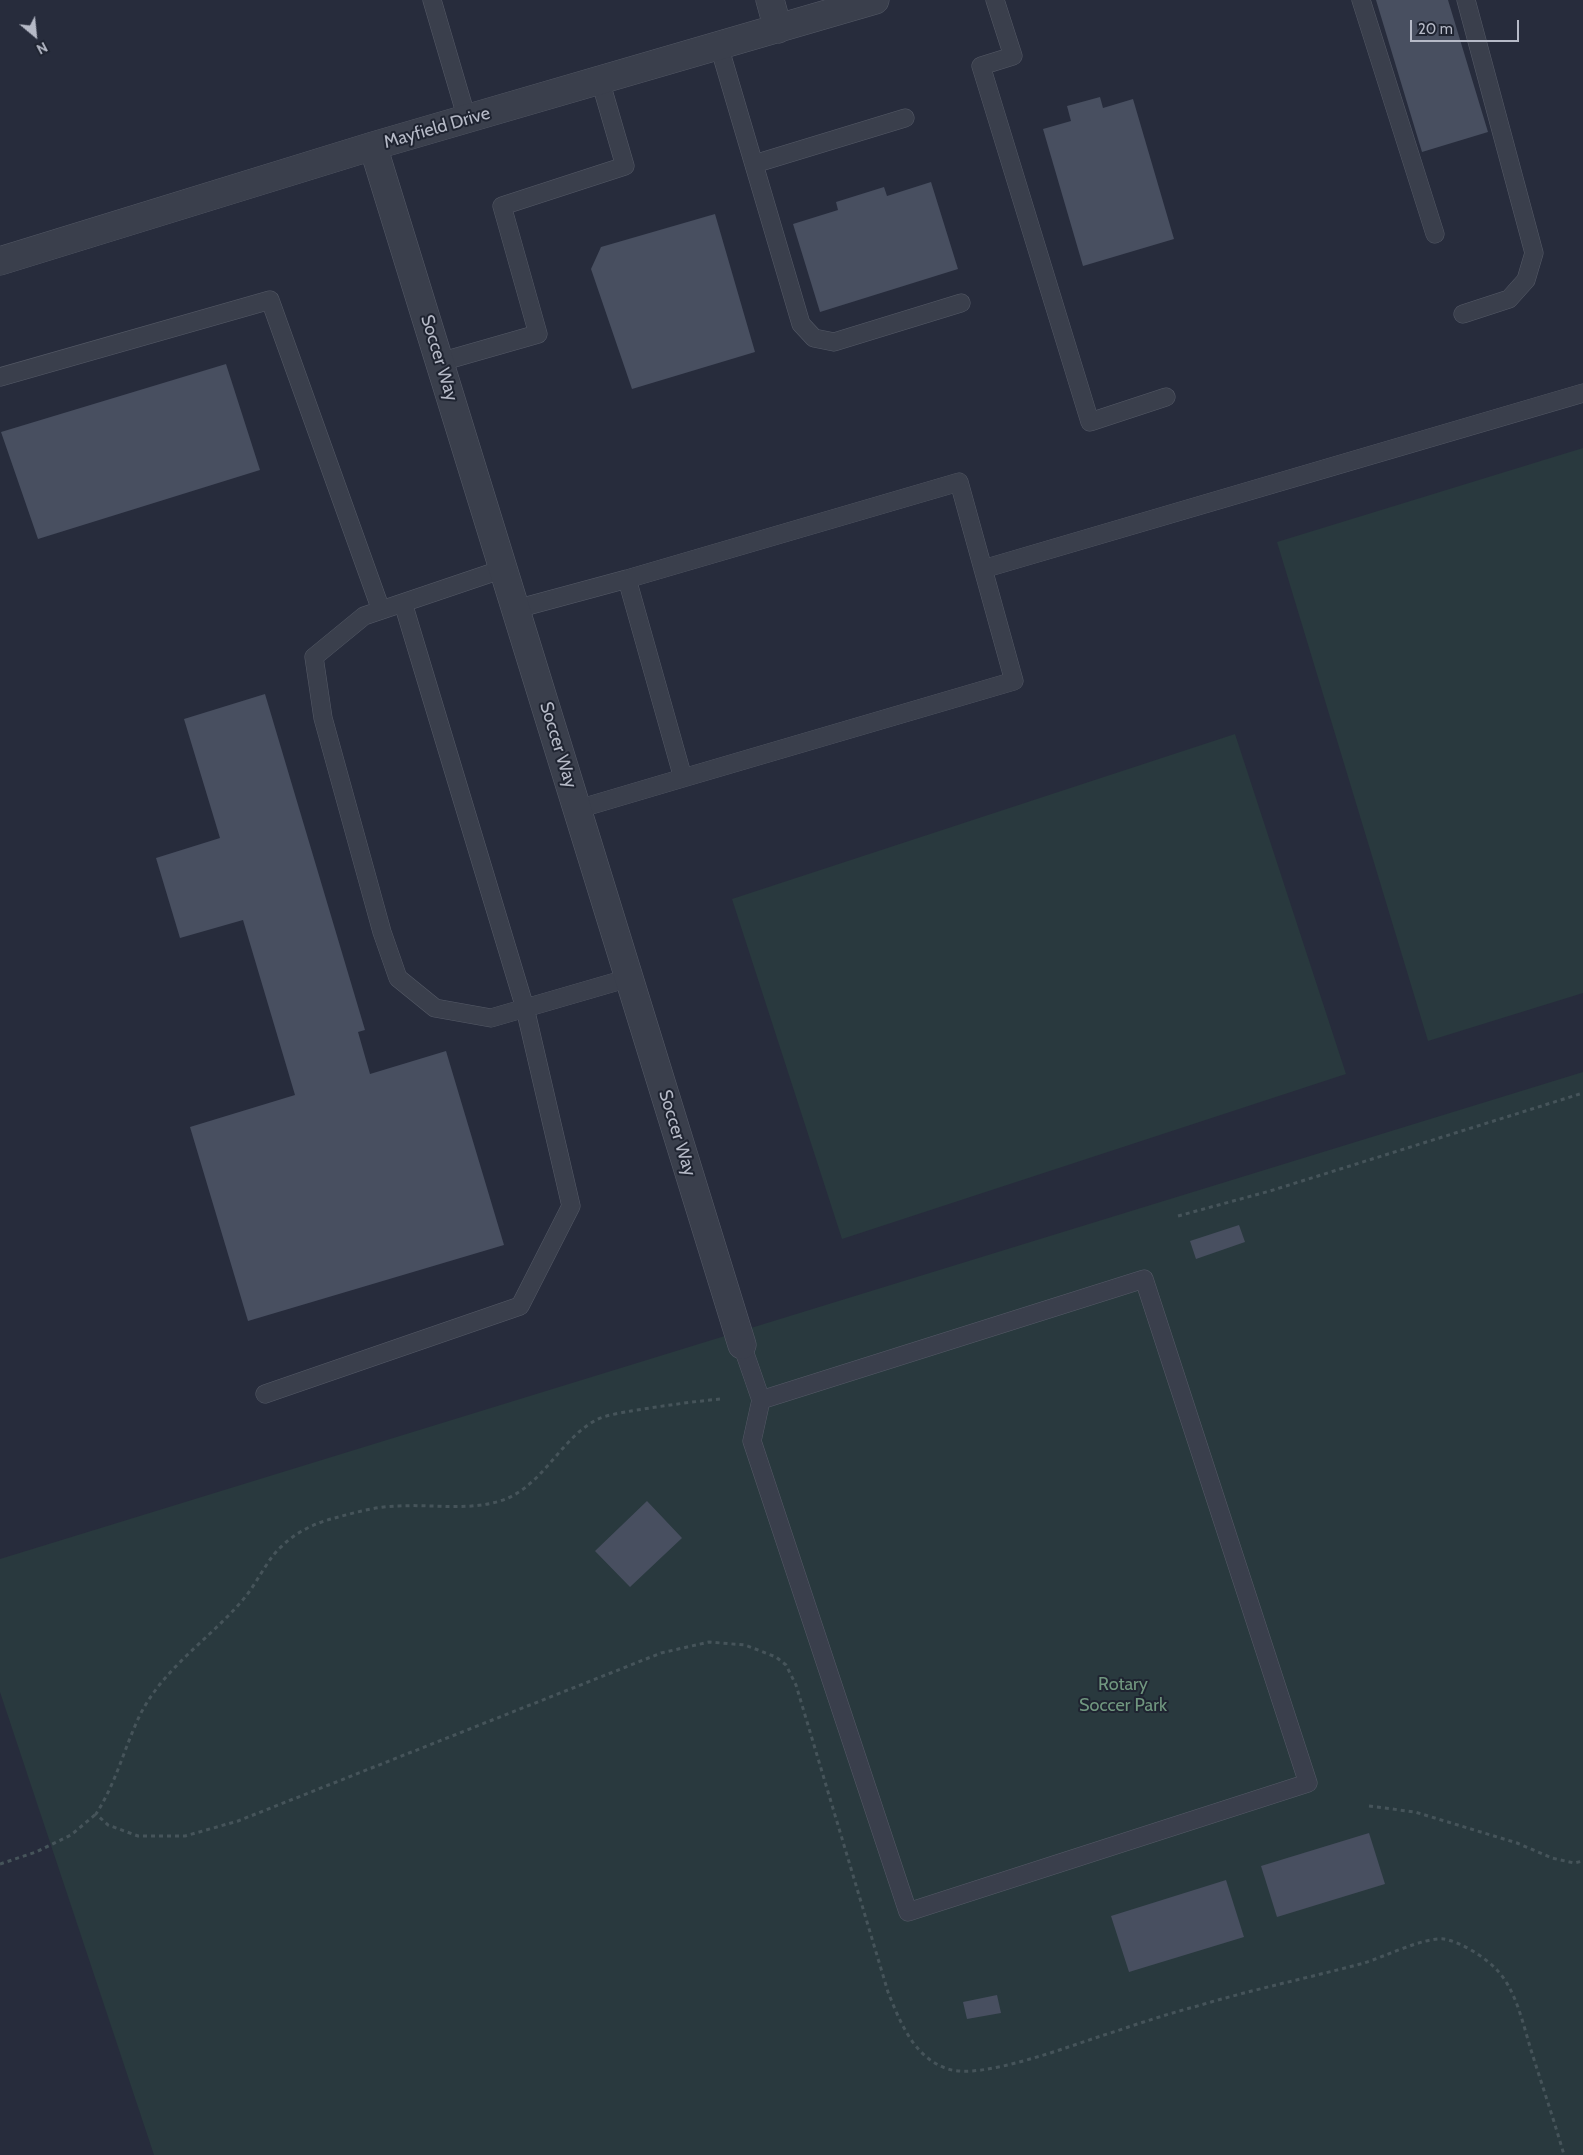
<!DOCTYPE html>
<html>
<head>
<meta charset="utf-8">
<style>
  body { margin:0 }
  #map { position:relative; width:1583px; height:2155px; overflow:hidden; background:#272c3c; font-family:Cabin,sans-serif }
  canvas { display:block }
  .north { position:absolute; left:10px; top:10px; width:50px; height:50px; -webkit-text-stroke:4px #1f2431; paint-order:stroke; rotate:152deg; font-size:14px; font-weight:700; line-height:20px; text-align:center; color:#b6bac7 }
  .north::after { content:''; display:block; margin:auto; width:18px; height:22px; background:#b6bac7; clip-path:polygon(50% 0,100% 100%,50% 72%,0 100%) }
  .scale { position:absolute; left:1410px; top:20px; width:109px; height:22px; box-sizing:border-box; border:2px solid #b6bac7; border-top:0; padding-left:6px; font-size:15px; line-height:18px; white-space:nowrap; color:#b6bac7; -webkit-text-stroke:4px #1f2431; paint-order:stroke }
</style>
</head>
<body>
<div id="map">
<canvas width="1583" height="2155"></canvas>
<div class="north">N</div>
<div class="scale">20 m</div>
</div>
<script>
const g = document.querySelector('canvas').getContext('2d');
g.lineJoin = 'round';
function fill(path, color) { g.fillStyle = color; g.fill(path, 'evenodd'); }
function strokePath(path, color, width, dash) { g.strokeStyle = color; g.lineWidth = width; g.lineCap = dash ? 'butt' : 'round'; g.setLineDash(dash || []); g.stroke(path); }
function write(font, color, halo, rows, align = 'center') {
  g.font = font + ' Cabin,sans-serif'; g.lineWidth = 4; g.setLineDash([]); g.textBaseline = 'middle'; g.strokeStyle = halo; g.fillStyle = color; for (const [text, x, y, turn = 0] of rows) {
    g.save(); g.translate(x, y); g.rotate((+turn || 0) * Math.PI / 180); g.textAlign = isNaN(turn) ? turn : align; if (halo) g.strokeText(text, 0, 0); g.fillText(text, 0, 0); g.restore();
  }
}
fill(new Path2D(`
  M1583,448V993L1428,1041L1277,542Z
  M1235,734L1346,1074L842,1239L732,899Z
  M1583,1072V2155H154L0,1692V1559Z`), '#29393e');
fill(new Path2D(`
  M1376,0H1448L1488,132L1422,152Z
  M1100,97L1103,108L1133,99L1174,239L1083,266L1043,129L1071,121L1067,106Z
  M931,182L958,269L820,312L793,224L838,210L836,202L884,187L887,196Z
  M715,214L755,352L632,389L591,269L601,247Z
  M226,364L260,470L38,539L1,432Z
  M265,694L365,1030L358,1032L370,1074L446,1051L504,1245L248,1321L190,1127L295,1095L243,920L180,938L156,858L220,838L184,719Z
  M1239,1225L1245,1242L1196,1259L1190,1241Z
  M647,1501L682,1538L630,1587L595,1551Z
  M1369,1833L1385,1884L1277,1917L1261,1866Z
  M1226,1880L1244,1937L1129,1972L1111,1916Z
  M997,1995L1001,2013L967,2019L963,2002Z`), '#484f60');
const service = new Path2D(`
  M432,0L467,119
  M995,0L1013,56L981,66L1090,422L1166,397
  M1361,0L1435,234
  M719,46L801,324L814,338L834,342L961,303
  M754,164L905,118
  M1463,314L1509,299L1526,280L1534,253L1466,0
  M440,362L538,334L502,206L625,166L600,80
  M0,377L270,300L381,610
  M503,569L364,616L314,657L323,718L382,932L398,978L435,1008L491,1018L629,978
  M983,569L1583,393
  M627,579L959,482L1014,681L683,778
  M516,609L627,579L683,778L578,809
  M742,1345L761,1400L752,1441L908,1912L1308,1783L1144,1279L761,1400
  M265,1394L520,1306L571,1206L525,1008L403,603`);
const minor = new Path2D(`
  M770,0L778,29
  M373,146L742,1345
  M0,261L373,146L875,0`);
strokePath(service, '#555a67', 19);
strokePath(minor, '#555a67', 29);
strokePath(new Path2D(`
  M1178,1216L1270,1191L1583,1093
  M720,1399C690,1402 661,1406 631,1411C620,1413 606,1415 596,1420C559,1440 542,1488 500,1501C467,1511 433,1504 399,1506C377,1506 353,1513 331,1519C313,1524 295,1533 282,1546C268,1558 258,1581 246,1596C212,1638 163,1667 139,1717C124,1749 116,1783 96,1814L108,1825L138,1836H185L238,1821L661,1653L709,1642L745,1645L776,1657L786,1665L796,1685L888,1992C900,2022 914,2058 948,2069C981,2080 1067,2047 1101,2036C1132,2026 1163,2015 1194,2007C1250,1990 1308,1978 1364,1963C1384,1957 1424,1937 1444,1939C1461,1942 1485,1957 1497,1970C1516,1990 1523,2024 1531,2050C1542,2085 1554,2120 1564,2155
  M1369,1806L1415,1812L1517,1843L1552,1858L1574,1863L1583,1861
  M0,1864L36,1852L71,1835L96,1814`), '#46545a', 3, [4, 4]);
strokePath(service, '#3a3f4c', 18);
strokePath(minor, '#3a3f4c', 28);
write('18px', '#b6bac7', '#1f2431', [
  ["Mayfield Drive",437,128,-16],
  ["Soccer Way",439,358,73],
  ["Soccer Way",558,745,73],
  ["Soccer Way",677,1133,73]
]);
write('18px', '#70967f', '#1f2431', [
  ["Rotary",1123,1685],
  ["Soccer Park",1123,1706]
]);
</script>
</body>
</html>
